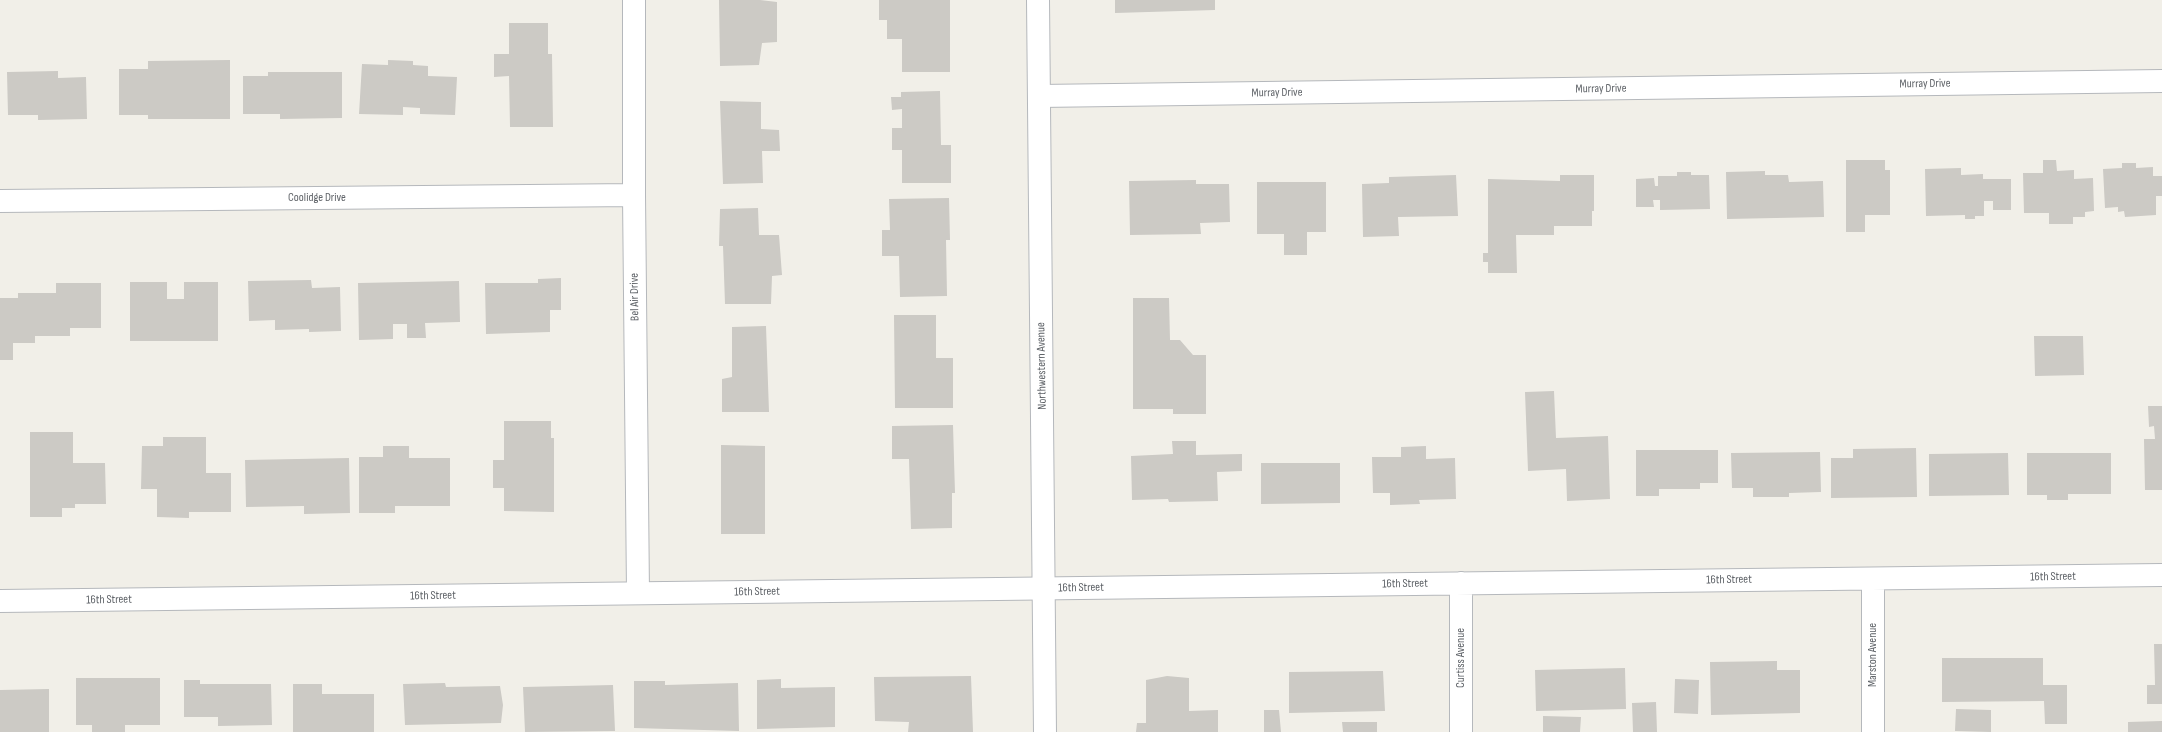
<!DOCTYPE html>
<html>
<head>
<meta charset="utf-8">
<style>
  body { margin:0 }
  canvas { display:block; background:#f1efe8 }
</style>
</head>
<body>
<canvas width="2162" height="732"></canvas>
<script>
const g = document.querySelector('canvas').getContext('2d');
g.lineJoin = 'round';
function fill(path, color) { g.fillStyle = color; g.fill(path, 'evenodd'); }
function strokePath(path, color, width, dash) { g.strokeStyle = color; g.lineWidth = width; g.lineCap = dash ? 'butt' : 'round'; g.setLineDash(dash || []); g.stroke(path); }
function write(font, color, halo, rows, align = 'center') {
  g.font = font + ' "Sofia Sans Condensed",sans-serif'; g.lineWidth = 3; g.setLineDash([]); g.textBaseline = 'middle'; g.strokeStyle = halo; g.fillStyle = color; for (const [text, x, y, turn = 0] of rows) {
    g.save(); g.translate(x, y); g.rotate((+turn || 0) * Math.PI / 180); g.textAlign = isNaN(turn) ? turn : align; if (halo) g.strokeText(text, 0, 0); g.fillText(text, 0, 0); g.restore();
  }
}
fill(new Path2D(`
  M719,0H760L777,2V42L762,43L759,65L720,66Z
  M879,0H950V72H902V39H887V20H879Z
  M1115,0H1215V10L1115,13Z
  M509,23H548V54H552L553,127H510L509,76L494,77V54H509Z
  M230,60V119H148V115H119V69H148V61Z
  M388,60L413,61V65L428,66V76L457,77L455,115L420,114V108L403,107V115L359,114L362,64L388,65Z
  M58,71V78L86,77L87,119L38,120V115H8L7,72Z
  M268,72H342V118L280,119V114H243V76H268Z
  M940,91L941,145H951V183H902V150H892V128H902V109L892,110L891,97H901V92Z
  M720,101L761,102V129L779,130L780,151H762L763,183L723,184Z
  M1846,160H1885V170H1890V215H1865V232H1846Z
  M2043,160H2056L2057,171L2074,170V179L2093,178L2094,211L2085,212V217H2073V224H2049V213H2024L2023,173H2043Z
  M2122,163H2136V168L2153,167V176H2162V196H2156V215L2125,217L2124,211L2118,212V207L2105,208L2103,169L2122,168Z
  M1961,168V175L1983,174V179H2011V210H1993V201H1984V216H1975V219H1965V215L1926,216L1925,169Z
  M1765,171V175H1788L1789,182L1823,181L1824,217L1727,219L1726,172Z
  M1677,172H1691V175H1709L1710,209L1660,210V200H1653L1654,207H1636V179L1654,178L1655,186H1658V176H1677Z
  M1456,175L1458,216L1398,217L1399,236L1363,237L1362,184L1389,183V177Z
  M1560,175H1594V211H1592V226H1554V235H1516L1517,273H1488V262H1483V253H1488V179L1560,181Z
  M1196,180V184H1229L1230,222L1200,223L1201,234L1130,235L1129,181Z
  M1257,182H1326V232H1307V255H1284V234H1257Z
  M949,198L950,240H946L947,296L900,297L899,256H882V230H890L889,199Z
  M758,208L759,235H779L782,275L772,276L771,304H725L723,246H719L720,209Z
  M561,278V310H550V332L486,334L485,283H538V279Z
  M311,280L312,288L340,287L341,331L309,332V329L275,330V320L249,321L248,281Z
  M459,281L460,322L425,323L426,338H407V324H393V339L359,340L358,283Z
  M130,282H167V299H184V282H218V341H130Z
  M56,283H101V328H70V336H35V343H13V360H0V298H18V293H56Z
  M1133,298H1169L1170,340H1180L1193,355H1206V414H1173V409H1133Z
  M894,315H936V358H953V408H895Z
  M766,326L769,412H722V379L732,377V327Z
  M2034,336H2083L2084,375L2035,376Z
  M1554,391L1556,438L1608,436L1610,499L1567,501L1566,469L1528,471L1525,392Z
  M2148,406H2162V490H2145L2144,439H2155L2154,426L2149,427Z
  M504,421H551V438H554V512L504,511V488H493V460H504Z
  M953,425L955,493H952V528L911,529L909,459H892V426Z
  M30,432H73V463H105L106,504H75V508H62V517H30Z
  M163,437H206V473H231V512H189V518L157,517V489H141L142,446H163Z
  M1172,441H1196V455L1242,454V471L1217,472L1218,501L1169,502L1168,499L1132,500L1131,456L1173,454Z
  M721,445L765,446V534H721Z
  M383,446H409V458H450V506H395V513H359V457H383Z
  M1426,446V459L1455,458L1456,499L1419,500L1420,504L1390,505V493H1373L1372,457H1401V447Z
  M1916,448L1917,497L1831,498V458H1853V449Z
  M1636,450H1718V483H1700V489H1659V496H1636Z
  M1820,452L1821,492L1789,493V497H1753V488H1732L1731,453Z
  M2008,453L2009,495L1929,496V454Z
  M2027,453H2111V494H2068V500H2047V495H2027Z
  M349,458L350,513L304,514V506L246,507L245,460Z
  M1261,463H1340V503L1261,504Z
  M2154,644H2162V704H2147V685H2155Z
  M1942,658H2043V685H2067V724H2045L2044,701L1942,702Z
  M1777,661V670H1800V713L1711,715L1710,662Z
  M1625,668L1626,709L1536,711L1535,670Z
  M1383,671L1385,711L1289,713V672Z
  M971,676L973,732H908L909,722L875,721L874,677Z
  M1167,676L1189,678V711L1218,710V732H1136L1137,723H1146V680Z
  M76,678H160V725H125V732H92V725H76Z
  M781,679V688L835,687V727L757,729V680Z
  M1675,679L1699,680L1698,714L1674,713Z
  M184,680H200V684H271L272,725L218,726V717H184Z
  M634,681H665V685L738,683L739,731L634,728Z
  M445,683L446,687L500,686L503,705L501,723L405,725L403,684Z
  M293,684H322V694H374V732H293Z
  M613,685L615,731L525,732L523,687Z
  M49,689V732H0V690Z
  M1656,702L1657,732H1633L1632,703Z
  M1956,709L1991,710V732L1955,731Z
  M1264,710H1279L1281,732H1264Z
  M1543,716L1581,717L1580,732H1543Z
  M2162,721V732H2128V722Z
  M1342,722H1377V732H1343Z`), '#cccac5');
const minor = new Path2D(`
  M634,0V195L638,593
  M1039,96L2162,81
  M0,201L634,195
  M1873,579V732
  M1461,583V732
  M0,601L2162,575`);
const tertiary = new Path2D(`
  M1038,0L1045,732`);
strokePath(minor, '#b5b8bc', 24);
strokePath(tertiary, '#b5b8bc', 24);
strokePath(minor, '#fff', 22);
strokePath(tertiary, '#fff', 22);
write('12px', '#5f6368', '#fff', [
  ["Murray Drive",1925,84,-1],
  ["Murray Drive",1601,89,-1],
  ["Murray Drive",1277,93,-1],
  ["Coolidge Drive",317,198],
  ["Bel Air Drive",635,297,-91],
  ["Northwestern Avenue",1042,366,-91],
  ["16th Street",2053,577,-1],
  ["16th Street",1729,580,-1],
  ["16th Street",1405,584,-1],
  ["16th Street",1081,588,-1],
  ["16th Street",757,592,-1],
  ["16th Street",433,596,-1],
  ["16th Street",109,600,-1],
  ["Marston Avenue",1873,655,-90],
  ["Curtiss Avenue",1461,658,-90]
]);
</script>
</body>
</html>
